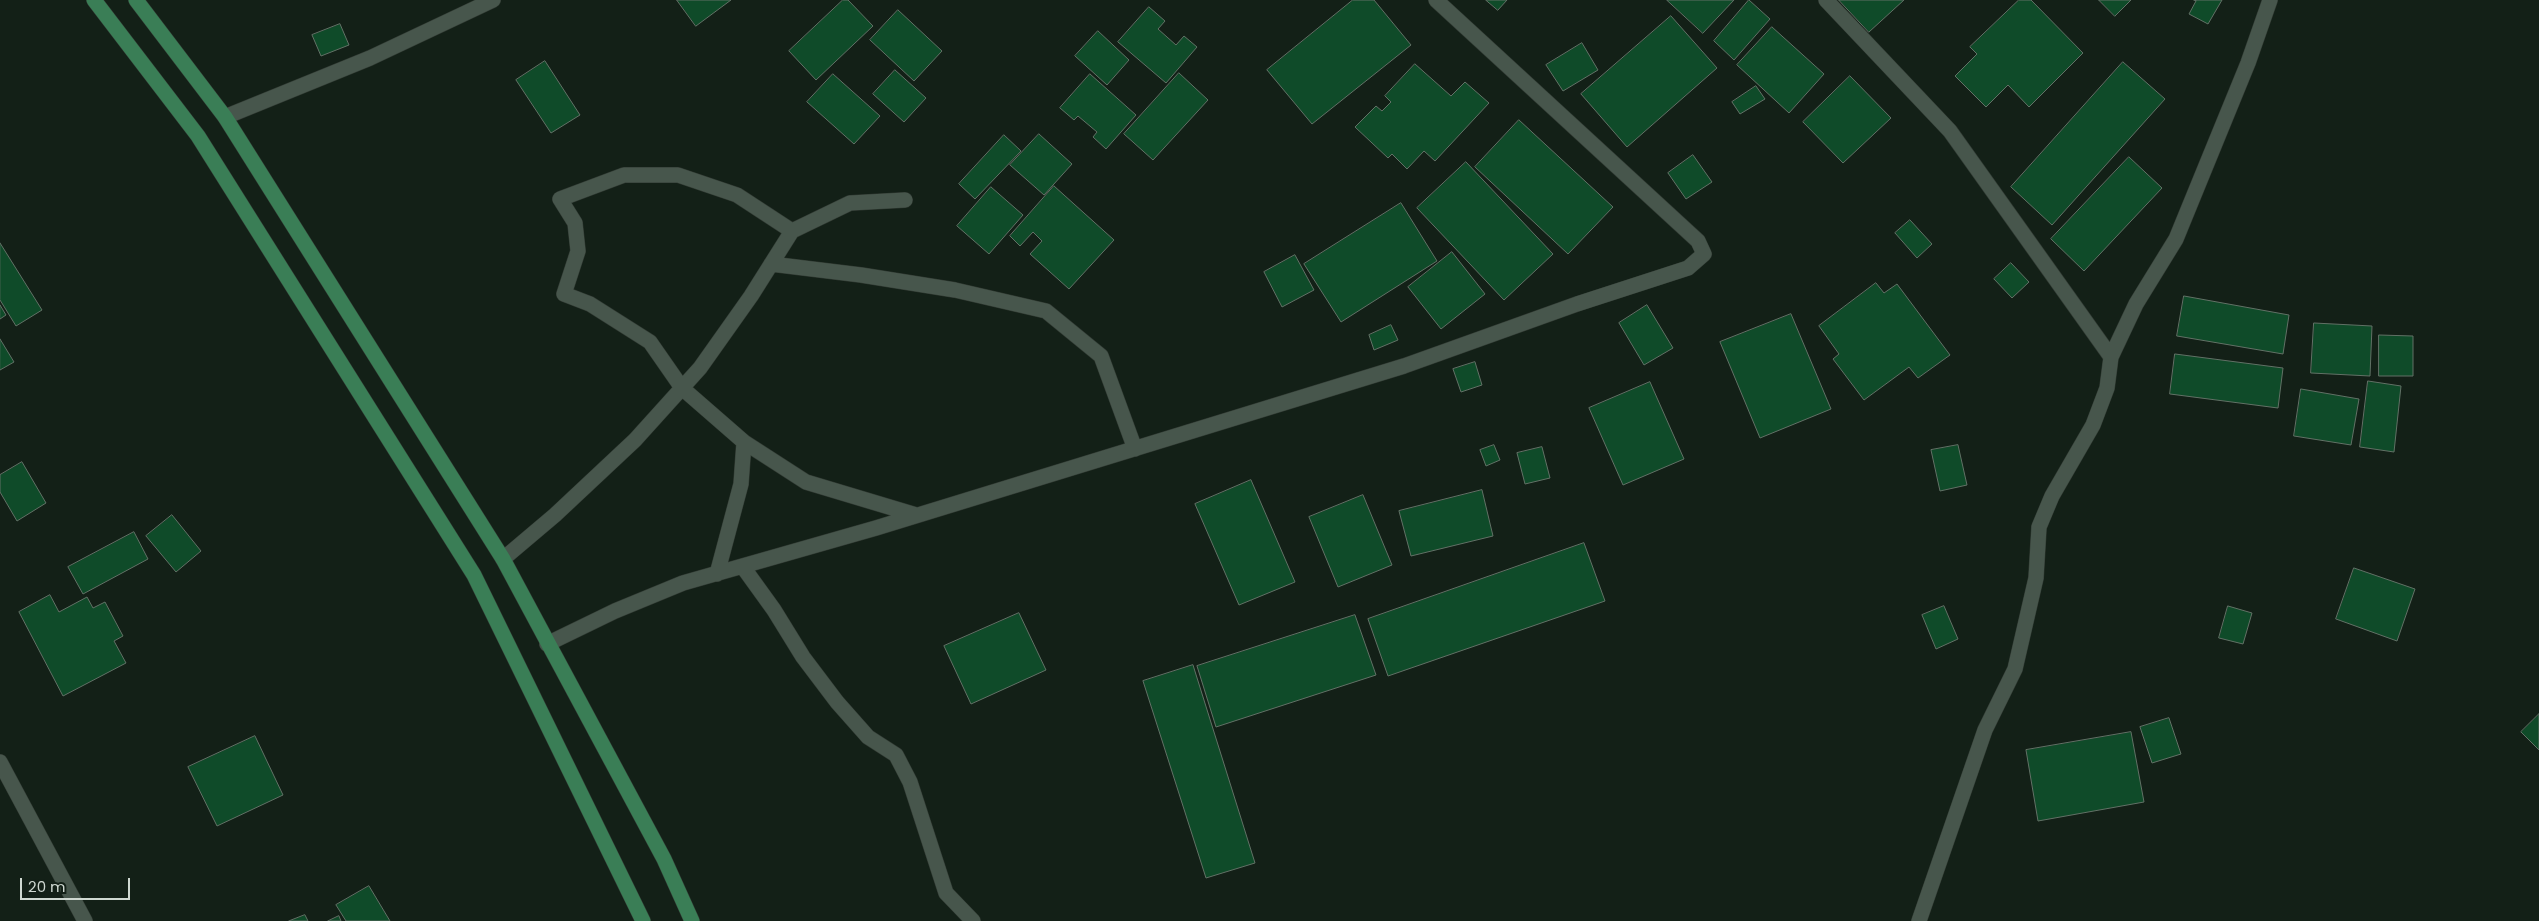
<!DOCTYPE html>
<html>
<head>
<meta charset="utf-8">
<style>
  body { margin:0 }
  #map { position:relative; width:2539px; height:921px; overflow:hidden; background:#132017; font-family:Poppins,sans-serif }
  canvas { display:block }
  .scale { position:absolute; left:20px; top:878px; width:110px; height:22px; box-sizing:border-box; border:2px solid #cfd8d1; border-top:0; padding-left:6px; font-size:15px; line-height:18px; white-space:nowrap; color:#cfd8d1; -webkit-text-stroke:4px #132017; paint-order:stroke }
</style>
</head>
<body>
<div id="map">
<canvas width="2539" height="921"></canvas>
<div class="scale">20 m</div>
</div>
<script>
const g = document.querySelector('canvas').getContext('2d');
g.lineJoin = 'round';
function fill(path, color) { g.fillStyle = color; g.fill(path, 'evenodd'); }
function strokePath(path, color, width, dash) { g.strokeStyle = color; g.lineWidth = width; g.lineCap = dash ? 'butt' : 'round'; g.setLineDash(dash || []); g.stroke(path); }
const building = new Path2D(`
  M677,0H731L696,26Z
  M843,0H848L873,26L816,80L789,51Z
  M1353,0H1374L1411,45L1312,124L1267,70Z
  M1486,0H1507L1498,10Z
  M1667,0H1734L1703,33Z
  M1749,0L1770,19L1734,60L1714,41Z
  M1839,0H1904L1869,32Z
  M2019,0H2031L2083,53L2029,107L2008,85L1986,107L1955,76L1977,54L1970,47Z
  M2099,0H2131L2115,16Z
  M2194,0H2222L2208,24L2189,14L2196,1Z
  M1149,7L1165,21L1158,29L1176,45L1184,36L1197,47L1166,83L1118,42Z
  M898,10L942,51L914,81L870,40Z
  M1671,16L1717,68L1627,147L1581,94Z
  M340,24L349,45L321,56L312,35Z
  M1772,27L1824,74L1789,113L1737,65Z
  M1098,31L1129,60L1107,85L1075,56Z
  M1582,43L1598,70L1563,91L1546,65Z
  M545,61L580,115L551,133L516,80Z
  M2123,62L2165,99L2052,225L2011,187Z
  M1415,64L1451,96L1465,82L1489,103L1435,161L1424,151L1407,169L1392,154L1388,158L1355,127L1376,106L1382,111L1391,102L1385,96Z
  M895,70L926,98L904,122L873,94Z
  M1179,73L1208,100L1153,160L1124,134Z
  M833,74L880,116L854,144L807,102Z
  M1090,74L1136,115L1106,149L1093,137L1097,132L1078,116L1074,120L1060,108Z
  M1850,76L1891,118L1843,163L1803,122Z
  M1756,86L1765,99L1740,114L1732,102Z
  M1519,120L1613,207L1568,254L1475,167Z
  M1039,134L1072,164L1044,195L1010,165Z
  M1004,135L1021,151L975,199L959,184Z
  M1693,155L1712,182L1686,199L1668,173Z
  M2129,157L2162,188L2084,271L2051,239Z
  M1466,162L1553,254L1504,300L1417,208Z
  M1054,186L1114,240L1069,289L1030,254L1042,241L1033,232L1020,246L1010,236Z
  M991,187L1023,215L989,254L957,226Z
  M1401,203L1437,261L1341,322L1304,264Z
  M1910,220L1932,244L1917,258L1895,233Z
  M0,243L42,310L16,326L0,300Z
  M1452,252L1485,294L1441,329L1408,287Z
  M1295,255L1314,290L1282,307L1264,272Z
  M2011,263L2029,282L2012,298L1994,279Z
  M1876,283L1884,293L1897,284L1950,355L1918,378L1909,367L1864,400L1833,359L1839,354L1819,326Z
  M2184,296L2289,315L2283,354L2177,336Z
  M0,305L6,315L0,319Z
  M1647,305L1673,348L1644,365L1619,323Z
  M1791,314L1831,409L1760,438L1720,342Z
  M2314,323L2372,326L2370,376L2311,373Z
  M1391,325L1398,340L1374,350L1369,335Z
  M2379,335L2413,336V376H2379Z
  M0,339L14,362L0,370Z
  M2175,354L2283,368L2278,408L2170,394Z
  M1475,362L1482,385L1461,392L1453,369Z
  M2368,381L2401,386L2394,452L2360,447Z
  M1650,382L1684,459L1623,485L1589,408Z
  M2301,389L2359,399L2351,445L2294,436Z
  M1494,445L1500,460L1486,466L1480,450Z
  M1958,445L1967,485L1940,491L1931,450Z
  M1542,447L1550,478L1525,484L1517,453Z
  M22,462L46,503L17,521L0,492V475Z
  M1251,480L1295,582L1239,605L1195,504Z
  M1482,490L1493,536L1411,556L1399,511Z
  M1363,495L1392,565L1338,587L1309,517Z
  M172,515L201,551L176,572L146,536Z
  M134,532L148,559L83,594L68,567Z
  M1584,543L1605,601L1388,676L1368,619Z
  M2354,568L2415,589L2397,641L2336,619Z
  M50,595L59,612L87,597L93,608L105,602L123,636L114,641L126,663L63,696L19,612Z
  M1944,606L1958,639L1936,649L1922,615Z
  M2228,606L2252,613L2243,644L2219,638Z
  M1019,613L1046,670L971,704L944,646Z
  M1355,615L1376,675L1216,727L1197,666Z
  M1193,665L1255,863L1206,878L1143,681Z
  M2539,714V750L2521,732Z
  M2169,718L2181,754L2152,763L2140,727Z
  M2131,732L2144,802L2038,821L2026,750Z
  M255,736L283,795L217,826L188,767Z
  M369,886L390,921H346L336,905Z
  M305,915L308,921H289Z
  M339,916L341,921H328Z`);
fill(building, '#0f4b29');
strokePath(building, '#627166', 1);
const street = new Path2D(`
  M1826,0L1950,131L2111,357
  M225,117L370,58L493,0
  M792,231L737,195L678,175H624L560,199L575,223L578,251L564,294L590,304L650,342L682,388L744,442L806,482L916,515
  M771,264L861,275L955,290L1046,311L1101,356L1135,449
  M503,559L555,515L635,440L700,368L751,296L792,231L850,203L905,200
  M743,567L774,610L803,657L837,702L868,737L896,755L910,782L946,893L973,921
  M717,574L741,484L744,442
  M547,644L615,611L683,583L876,528L1404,366L1577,304L1688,268L1704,254L1698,241L1436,0
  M0,762L85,921
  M1919,921L1985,730L2015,669L2036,578L2039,527L2052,496L2093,425L2107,388L2111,357L2136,304L2176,239L2248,63L2270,0`);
const primary = new Path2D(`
  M94,0L198,136L474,575L643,921
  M136,0L225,117L503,559L664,859L692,921`);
strokePath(street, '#323b34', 16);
strokePath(primary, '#323b34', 16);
strokePath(street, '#47564c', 15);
strokePath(primary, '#3a7e56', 15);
</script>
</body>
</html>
